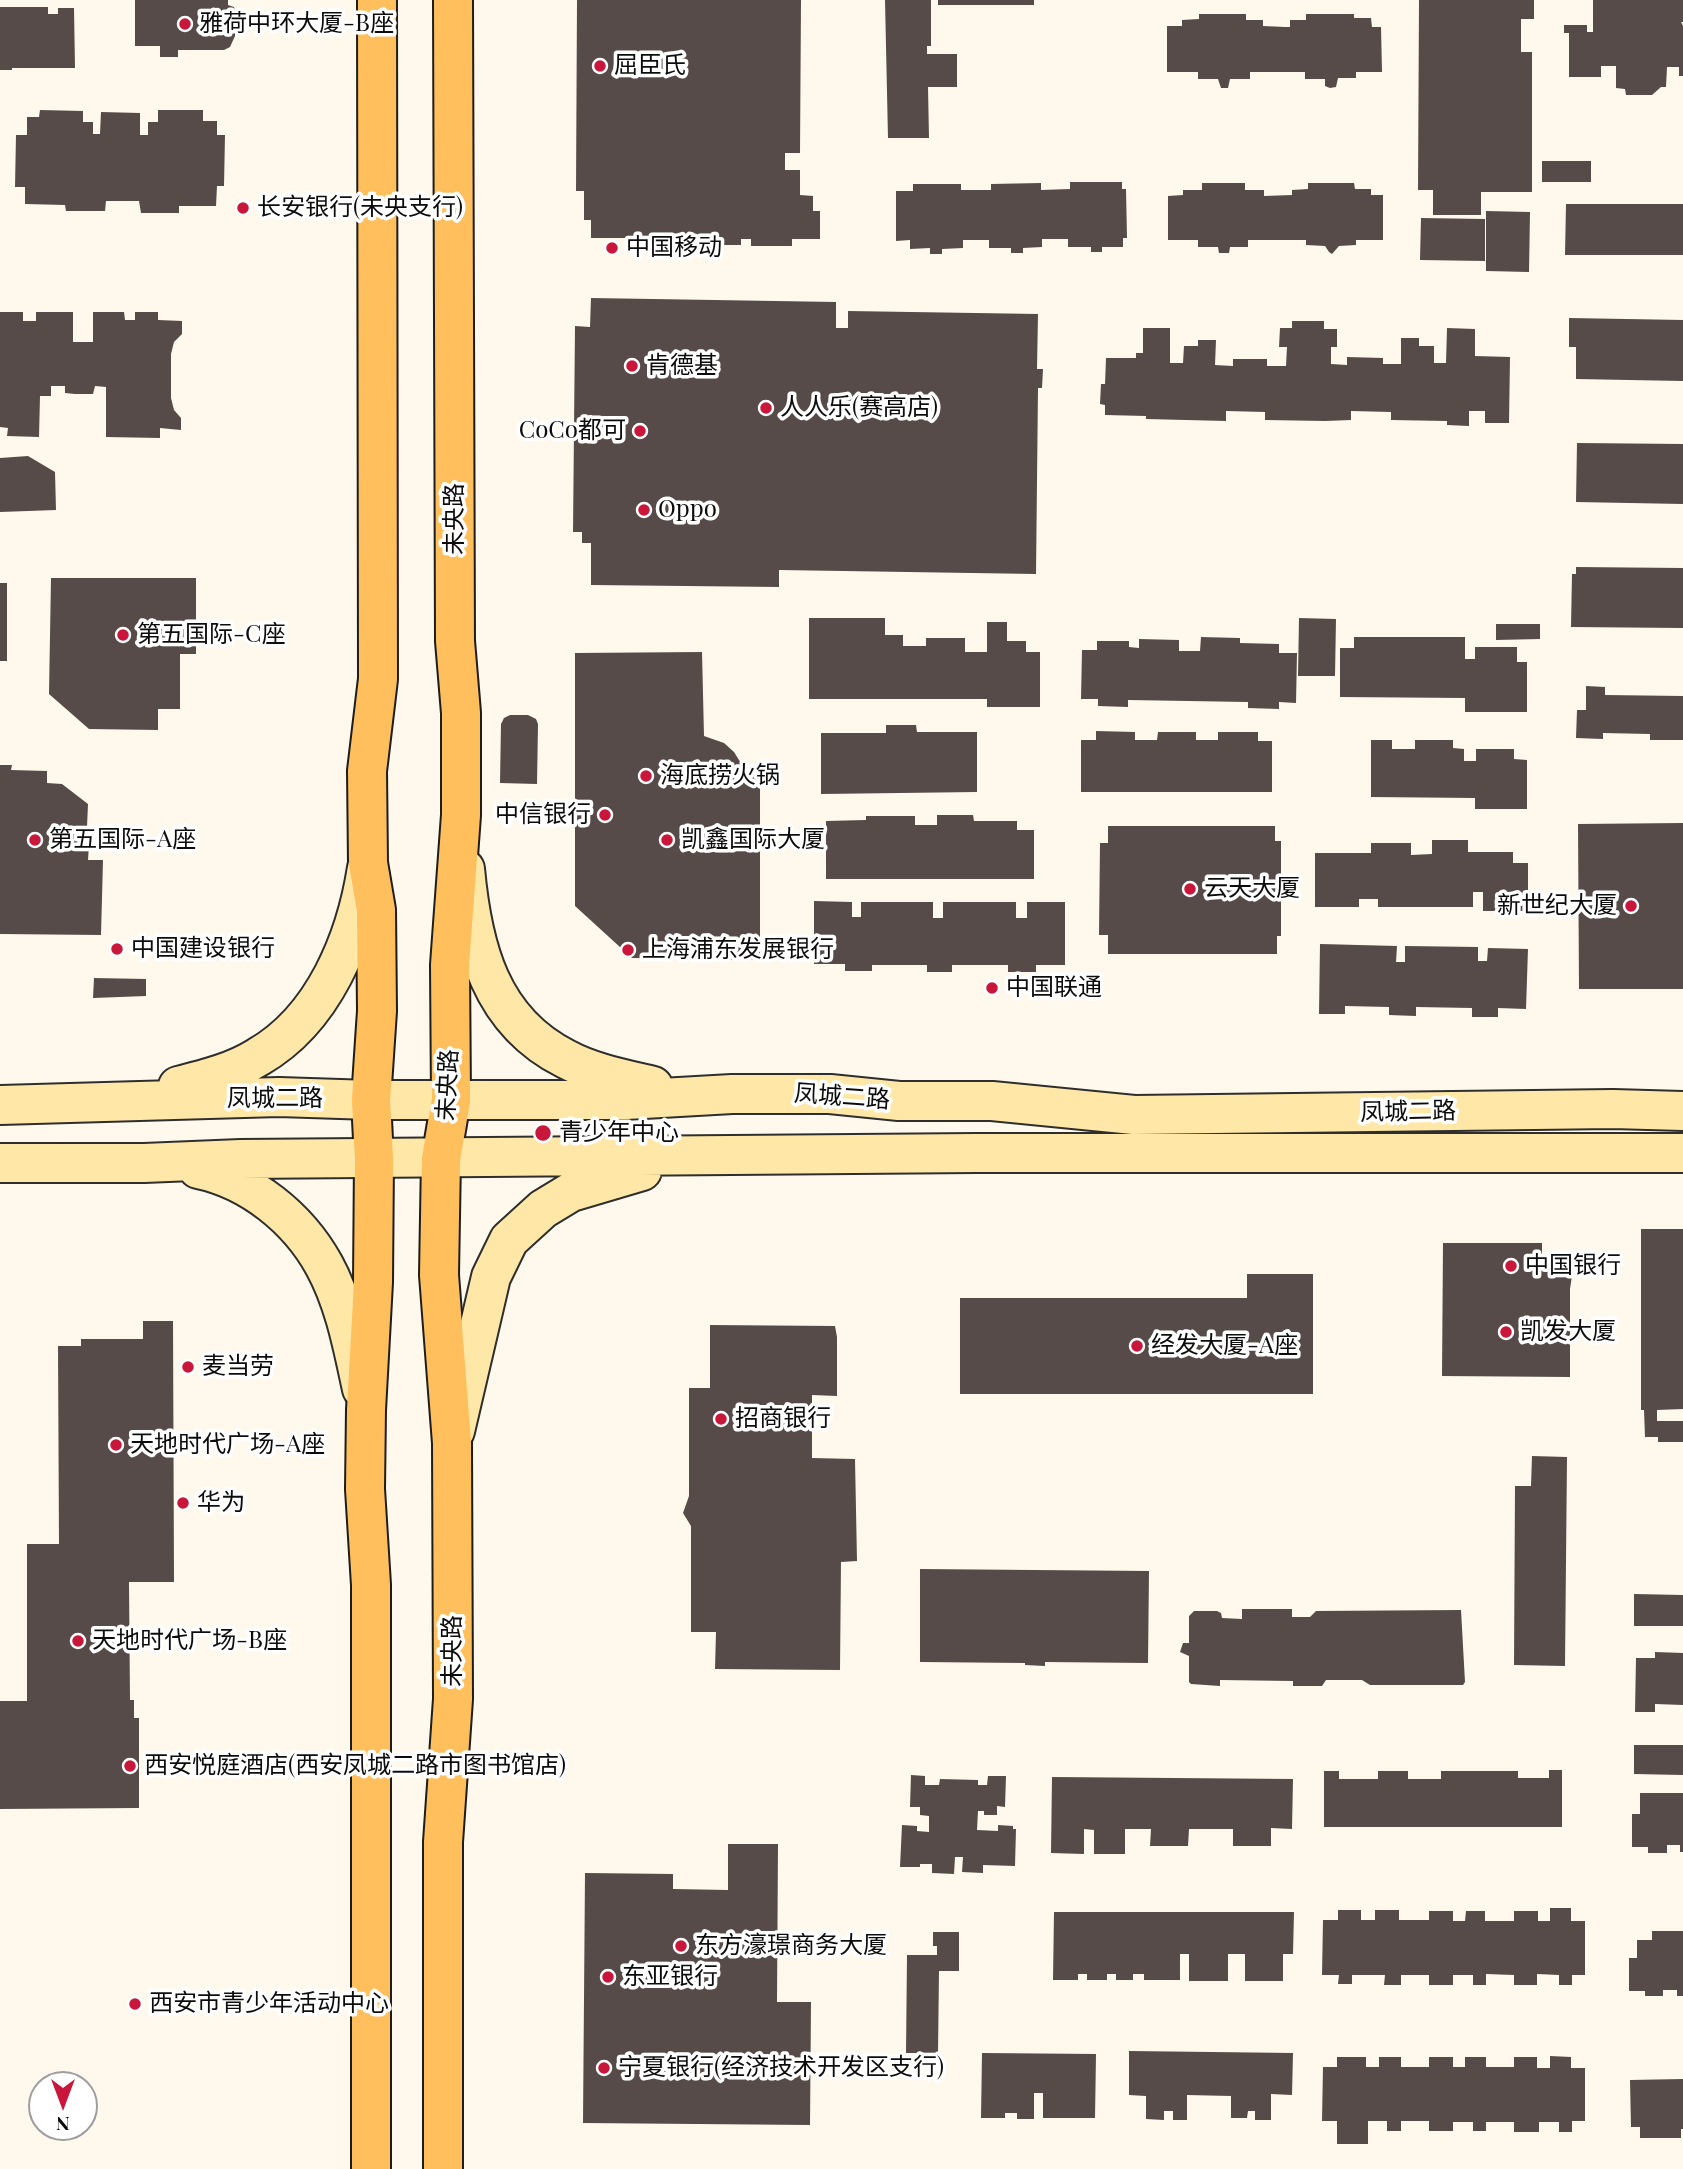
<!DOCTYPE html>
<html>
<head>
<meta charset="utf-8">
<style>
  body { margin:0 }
  #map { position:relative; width:1683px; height:2169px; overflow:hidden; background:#fff8ec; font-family:"Playfair Display",serif }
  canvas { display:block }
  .north { position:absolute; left:28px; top:2071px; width:70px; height:70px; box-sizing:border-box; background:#fff; border:2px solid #9e9e9e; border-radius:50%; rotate:180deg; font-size:19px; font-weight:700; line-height:28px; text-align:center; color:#0c0c0c }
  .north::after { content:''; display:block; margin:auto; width:24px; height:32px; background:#c9173b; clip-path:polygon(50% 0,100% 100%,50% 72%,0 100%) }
</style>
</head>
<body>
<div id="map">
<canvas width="1683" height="2169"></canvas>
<div class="north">N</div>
</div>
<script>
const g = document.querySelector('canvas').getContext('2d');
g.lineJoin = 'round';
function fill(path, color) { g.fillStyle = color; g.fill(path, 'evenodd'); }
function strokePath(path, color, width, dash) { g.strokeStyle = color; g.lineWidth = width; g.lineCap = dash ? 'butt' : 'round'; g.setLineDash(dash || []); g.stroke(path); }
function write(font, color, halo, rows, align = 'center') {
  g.font = font + ' "Playfair Display","Noto Sans SC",serif'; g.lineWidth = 7; g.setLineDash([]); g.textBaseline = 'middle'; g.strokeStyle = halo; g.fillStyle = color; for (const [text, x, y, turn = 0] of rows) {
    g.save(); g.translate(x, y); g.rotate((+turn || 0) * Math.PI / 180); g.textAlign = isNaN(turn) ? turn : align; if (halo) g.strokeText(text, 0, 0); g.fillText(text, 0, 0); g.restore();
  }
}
fill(new Path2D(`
  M135,0H228V5L234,7L235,11V36L230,47L224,50H178V57H160V46H135Z
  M577,0H801L800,153H785V170H800V195L813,196V211H820V239H792V246H751V239H741V245H723V238H591V220H584V191H576Z
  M885,0H931V46H927V54H957V87H928L929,138H888Z
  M938,0H1034V5H938Z
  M1419,0H1534V19H1521V52H1532V192H1481V215H1433V190H1418Z
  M1593,0H1683V22H1681L1683,26V76H1679V67H1667L1666,87H1661L1652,95H1626L1625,89L1616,88V66H1601V77H1569V33H1564V25H1587V32H1593Z
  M0,7H48V14H58V8H74L75,68H12V70H0Z
  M1199,14H1246V20H1263V26L1285,27H1290V20H1306V14H1354V18H1371L1372,27H1381L1382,72H1356V78H1338L1336,87L1330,88L1325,86V79H1305V72H1250V79H1230L1228,88H1221L1218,79H1198V72H1167V26H1182V20L1199,19Z
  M40,110L83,111V122H93V134H100L101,112L140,113V135H148V122H158V110H203V121H217V135H225L224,186H217L216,206H179V213H141L139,201H106L105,211H66L65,205L25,204V187H15L16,135H27V117H39Z
  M1542,161H1591V182H1542Z
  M1070,182H1122V189H1126L1127,238H1123V247H1102V252H1091V247H1068V239H1042V247L1023,248V253H1011V248H989V240H963V248L942,249V254H930V248L910,249V240L896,241V191H913V184H961V190H991V184L1041,183V190L1070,189Z
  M1202,183H1245V190H1264V196L1292,195V190L1308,189V183H1354L1355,189H1371V195H1383V240H1356V245L1339,246L1332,254L1329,252L1325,246L1306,245V240H1248V247H1230L1229,253H1219L1218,247H1198V240H1168V196L1183,195V190H1202Z
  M1566,204H1683V255H1565Z
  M1486,211L1530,212L1529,272L1486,271Z
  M1421,218L1485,219V261L1420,260Z
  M591,298L836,302V328H848V311L1038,314L1037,369H1043L1042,388H1038L1036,574L779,570V587L591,585V543H582V532H573L575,326L590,327Z
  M0,312H23V321H36V312H73V342H93V312H124L125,320H135V312H158V320L182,321V334L174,342L171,354V398L174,410L181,418V430L160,428V438L106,437V387L95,386L93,394H75L65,393V386H51V396H40L39,437L7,436L8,428L0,427Z
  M1569,318L1683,320V381L1576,379V347H1569Z
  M1292,321H1324V329H1337V347H1331V364L1347,365V357L1383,358V364H1401V338H1419V346H1434V363H1446L1447,328L1475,329V356L1510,357L1509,423H1485V411H1469V426L1447,425V421L1391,420V412L1351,411V420L1325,421L1265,420V412L1226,411V421L1146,419V416L1105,415V405L1100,404L1101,384H1105L1106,358H1136V353H1143V328H1170V363H1183L1184,346H1198V340H1216L1215,365L1233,366V359H1267V366H1286L1287,347H1279L1280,328H1292Z
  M1577,443L1683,444V504L1576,502Z
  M28,456L55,472L56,510L0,512V458Z
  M1576,567L1683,568V628L1571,627L1572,574H1576Z
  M51,578H196V654H180V709H158V730L89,729L49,694Z
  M0,583H7V661H0Z
  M809,618H885V635H903V646H926V638H965V652H987V622H1007V641H1026V652H1040V707H987V699H809Z
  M1299,618L1336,619L1335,676H1298Z
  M1496,624H1540V639L1496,640Z
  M1201,637L1240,638V643L1279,644V653H1297L1296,703L1279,702V709L1248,708V702L1128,700V707L1098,706V699H1081L1082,650H1097V641H1129V647L1139,648V639L1179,640V651H1200Z
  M1354,637H1465V659H1475V647H1517V662H1527V712H1465V698L1340,697V648H1354Z
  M702,652L704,736L724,743L734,752L747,773L760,775V960L632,958L575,906V653Z
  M1586,686L1605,687V695L1683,696V740H1650V734L1603,733V739L1576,738L1577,710H1586Z
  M510,715H528L536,719L538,724L537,784L500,783L501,724L504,718Z
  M886,725H916L917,732H977V792L821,794V733H886Z
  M1096,731L1135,732V740H1157L1158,732H1196V740H1218V732H1258V741H1272V792H1081V740H1096Z
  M1371,740H1392V749H1415V740H1453V748L1464,749V761H1476V749H1514V759L1527,760V809H1475V798L1371,797Z
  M0,765H12L11,770L47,771V783L62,784L88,804L87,827L82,831V845H89L88,860H103L101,935L0,934Z
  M937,815H973L974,821H1017V830H1034V879H826V821L866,820V816H915V825H937Z
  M1683,823V989H1579L1578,824Z
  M1108,826H1275V841H1281V936H1277V954H1108V935H1099L1100,843H1108Z
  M1432,840H1468V852H1513V863H1528V911H1483V892H1473V907H1378V899H1359V907H1315V853H1371V843H1411V855L1432,854Z
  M814,901L852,902V917H861V902H933V918H943V902H1016V918H1027V902H1065V965H1036V972H1008V965H952V972H927V965H872V971H845V964H814Z
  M1320,944L1397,946L1396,962H1405V946L1478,947V961H1487L1488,948L1528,949L1526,1009L1498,1008V1017H1472V1008L1416,1007V1016L1389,1015V1007L1345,1006V1014H1319Z
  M94,978L146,979V996L93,998Z
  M1641,1229H1683V1409L1657,1410V1421H1683V1442H1658V1437H1645L1644,1410H1641Z
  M1443,1243H1542V1255H1553L1560,1259L1564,1265V1275L1572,1276L1570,1289V1377L1442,1376Z
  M1247,1274H1313V1394H960V1298H1247Z
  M143,1321H173L174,1582H129L130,1700H134V1718H139V1808L0,1809V1701H27V1544H59L58,1346H81V1339H143Z
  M710,1325L835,1326L837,1337V1396L812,1395V1458L855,1459L857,1561L841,1562L840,1670L715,1669L716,1632H691V1526L683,1513L689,1496V1388H710Z
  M1532,1456L1567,1457L1565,1666L1514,1665L1515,1486H1531Z
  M920,1569L1149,1571L1148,1663L1045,1662V1666L1025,1665V1663L920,1662Z
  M1634,1594L1683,1595V1626H1634Z
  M1242,1609H1292V1617H1310L1316,1611L1461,1610L1465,1682L1463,1685H1370L1362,1680H1326L1322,1686H1293V1681L1220,1680V1686L1191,1684L1189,1682V1656L1180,1652L1183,1643H1189V1616L1194,1611H1217L1221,1613L1222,1618L1242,1619Z
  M1655,1652L1683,1653V1705L1655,1704V1712H1635L1636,1658H1655Z
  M1634,1745H1683V1775L1634,1774Z
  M1549,1770H1562V1827H1324V1771H1339V1779H1378V1771H1408V1779H1441V1771H1518V1778H1549Z
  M911,1775L925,1776V1785H939L940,1779L978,1780V1785H987L988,1776H1006L1005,1807L997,1806V1815H984V1811H978L977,1830L998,1831V1825L1013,1826V1829H1016L1015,1866L983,1865V1873L962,1872L963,1857H955L954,1874L932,1873V1864H920V1867H900L902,1825L917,1826V1831L929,1832V1816L920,1815V1807H910Z
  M1052,1777L1293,1779L1292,1829L1271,1828V1846H1233V1829H1189L1188,1846H1150L1151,1829H1125V1854H1094V1830L1084,1829V1854L1051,1853Z
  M1640,1793H1683V1852H1680V1845H1667V1853H1648V1847H1632V1814H1640Z
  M728,1844H778L777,2002H811L810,2125L583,2123L585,1873L673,1874V1889L728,1890Z
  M1550,1908H1571V1921H1585V1975H1572V1985H1559V1975L1537,1974V1985H1514V1975L1486,1974V1985H1473V1975H1453V1985H1429V1975H1401V1985H1384L1385,1975H1352V1984H1338L1339,1975H1322L1323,1920H1338V1910H1361V1920H1375V1910H1399V1920H1429V1911H1453V1921H1465L1466,1911H1485V1921H1514V1911H1538V1921H1550Z
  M1054,1912H1294L1293,1954H1283V1981H1245V1954H1228V1981H1189V1954H1180V1980H1144V1974H1133V1980H1116V1974H1107V1980H1087V1974H1078V1980H1053Z
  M1652,1931H1683V1996H1677V1990H1663V1996H1645V1991H1629V1958H1637V1940H1652Z
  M933,1932H959V1971H939L938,2053H906L907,1955H937V1946H933Z
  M1129,2051L1293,2053L1292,2095L1271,2094V2120H1255V2111H1248L1247,2118H1231V2096L1187,2095V2120H1173V2111H1164V2120L1146,2119V2096L1129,2095Z
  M982,2053L1096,2054L1095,2118H1043V2093H1034V2119H1017V2113H1005V2118H981Z
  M1550,2056L1571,2057V2068H1585V2121H1572V2132H1559V2122H1539V2132H1514V2122H1486V2131H1473V2122H1453V2131H1429V2121H1401V2131H1387V2121H1368V2144H1337V2121H1322L1323,2067H1337V2057H1366V2067H1379V2057H1401V2067H1429V2057H1453V2067H1465V2057H1486V2067H1514V2057H1537V2068H1550Z
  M1683,2079V2129H1681V2138H1640V2127H1631L1630,2080Z`), '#564b48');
const secondary = new Path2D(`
  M465,869C472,946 490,1021 566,1059C592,1073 624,1079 653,1086
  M178,1086C206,1079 234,1072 258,1057C324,1019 356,939 367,868
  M0,1105L279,1097L371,1100H626L732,1094H830L899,1101H992L1134,1115L1613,1109L1683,1111
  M0,1163H144L241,1159L976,1153H1683
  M198,1169C251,1180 298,1218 324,1265C345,1303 353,1348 362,1389
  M455,1431L491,1277L509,1240L543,1209L571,1192L642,1171`);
const primary = new Path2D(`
  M371,2169V1585L365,1489L366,1410L373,1282L374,1159L371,1100L377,1011L376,910L368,863L367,771L378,679L377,0
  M443,2169V1842L453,1699L452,1443L439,1275L441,1159L451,1100L450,965L461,815V713L455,641L453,0`);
strokePath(secondary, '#2e2e2e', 42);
strokePath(primary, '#1d1d1d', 42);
strokePath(secondary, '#ffe8a7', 38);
strokePath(primary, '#ffbf5c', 38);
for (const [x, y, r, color] of [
  [185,24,7,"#c9173b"],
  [600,66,7,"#c9173b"],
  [243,208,7,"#c9173b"],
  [612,248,7,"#c9173b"],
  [632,366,7,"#c9173b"],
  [766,408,7,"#c9173b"],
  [640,431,7,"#c9173b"],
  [644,510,7,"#c9173b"],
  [123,635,7,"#c9173b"],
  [646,776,7,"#c9173b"],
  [605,815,7,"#c9173b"],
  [35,840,7,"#c9173b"],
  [667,840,7,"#c9173b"],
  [1190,889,7,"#c9173b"],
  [1631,906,7,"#c9173b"],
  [117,949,7,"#c9173b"],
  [628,950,7,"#c9173b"],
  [992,988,7,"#c9173b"],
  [543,1133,9,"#c9173b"],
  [1511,1266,7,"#c9173b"],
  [1506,1332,7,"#c9173b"],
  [1137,1346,7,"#c9173b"],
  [188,1367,7,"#c9173b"],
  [721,1419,7,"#c9173b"],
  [116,1445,7,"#c9173b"],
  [183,1503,7,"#c9173b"],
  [78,1641,7,"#c9173b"],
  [130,1766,7,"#c9173b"],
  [681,1946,7,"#c9173b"],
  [608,1977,7,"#c9173b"],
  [135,2004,7,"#c9173b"],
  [604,2068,7,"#c9173b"]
]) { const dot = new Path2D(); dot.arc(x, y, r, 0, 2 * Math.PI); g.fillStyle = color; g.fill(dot); strokePath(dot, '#fff', 2.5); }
write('24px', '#0c0c0c', '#fff', [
  ["雅荷中环大厦-B座",199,24],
  ["屈臣氏",614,66],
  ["长安银行(未央支行)",257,208],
  ["中国移动",626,248],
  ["肯德基",646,366],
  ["人人乐(赛高店)",780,408],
  ["CoCo都可",626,431,"right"],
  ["Oppo",658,510],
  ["第五国际-C座",137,635],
  ["海底捞火锅",660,776],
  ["中信银行",591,815,"right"],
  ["第五国际-A座",49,840],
  ["凯鑫国际大厦",681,840],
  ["云天大厦",1204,889],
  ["新世纪大厦",1617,906,"right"],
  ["中国建设银行",131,949],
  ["上海浦东发展银行",642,950],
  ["中国联通",1006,988],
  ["青少年中心",559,1133],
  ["中国银行",1525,1266],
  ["凯发大厦",1520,1332],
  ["经发大厦-A座",1151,1346],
  ["麦当劳",202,1367],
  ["招商银行",735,1419],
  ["天地时代广场-A座",130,1445],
  ["华为",197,1503],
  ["天地时代广场-B座",92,1641],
  ["西安悦庭酒店(西安凤城二路市图书馆店)",144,1766],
  ["东方濠璟商务大厦",695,1946],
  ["东亚银行",622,1977],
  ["西安市青少年活动中心",149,2004],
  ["宁夏银行(经济技术开发区支行)",618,2068]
], 'left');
write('24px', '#0c0c0c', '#fff', [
  ["未央路",455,519,-90],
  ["未央路",448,1085,-87],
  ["凤城二路",842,1097,4],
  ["凤城二路",275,1099],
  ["凤城二路",1408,1112,-1],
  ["未央路",453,1651,-90]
]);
</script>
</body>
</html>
